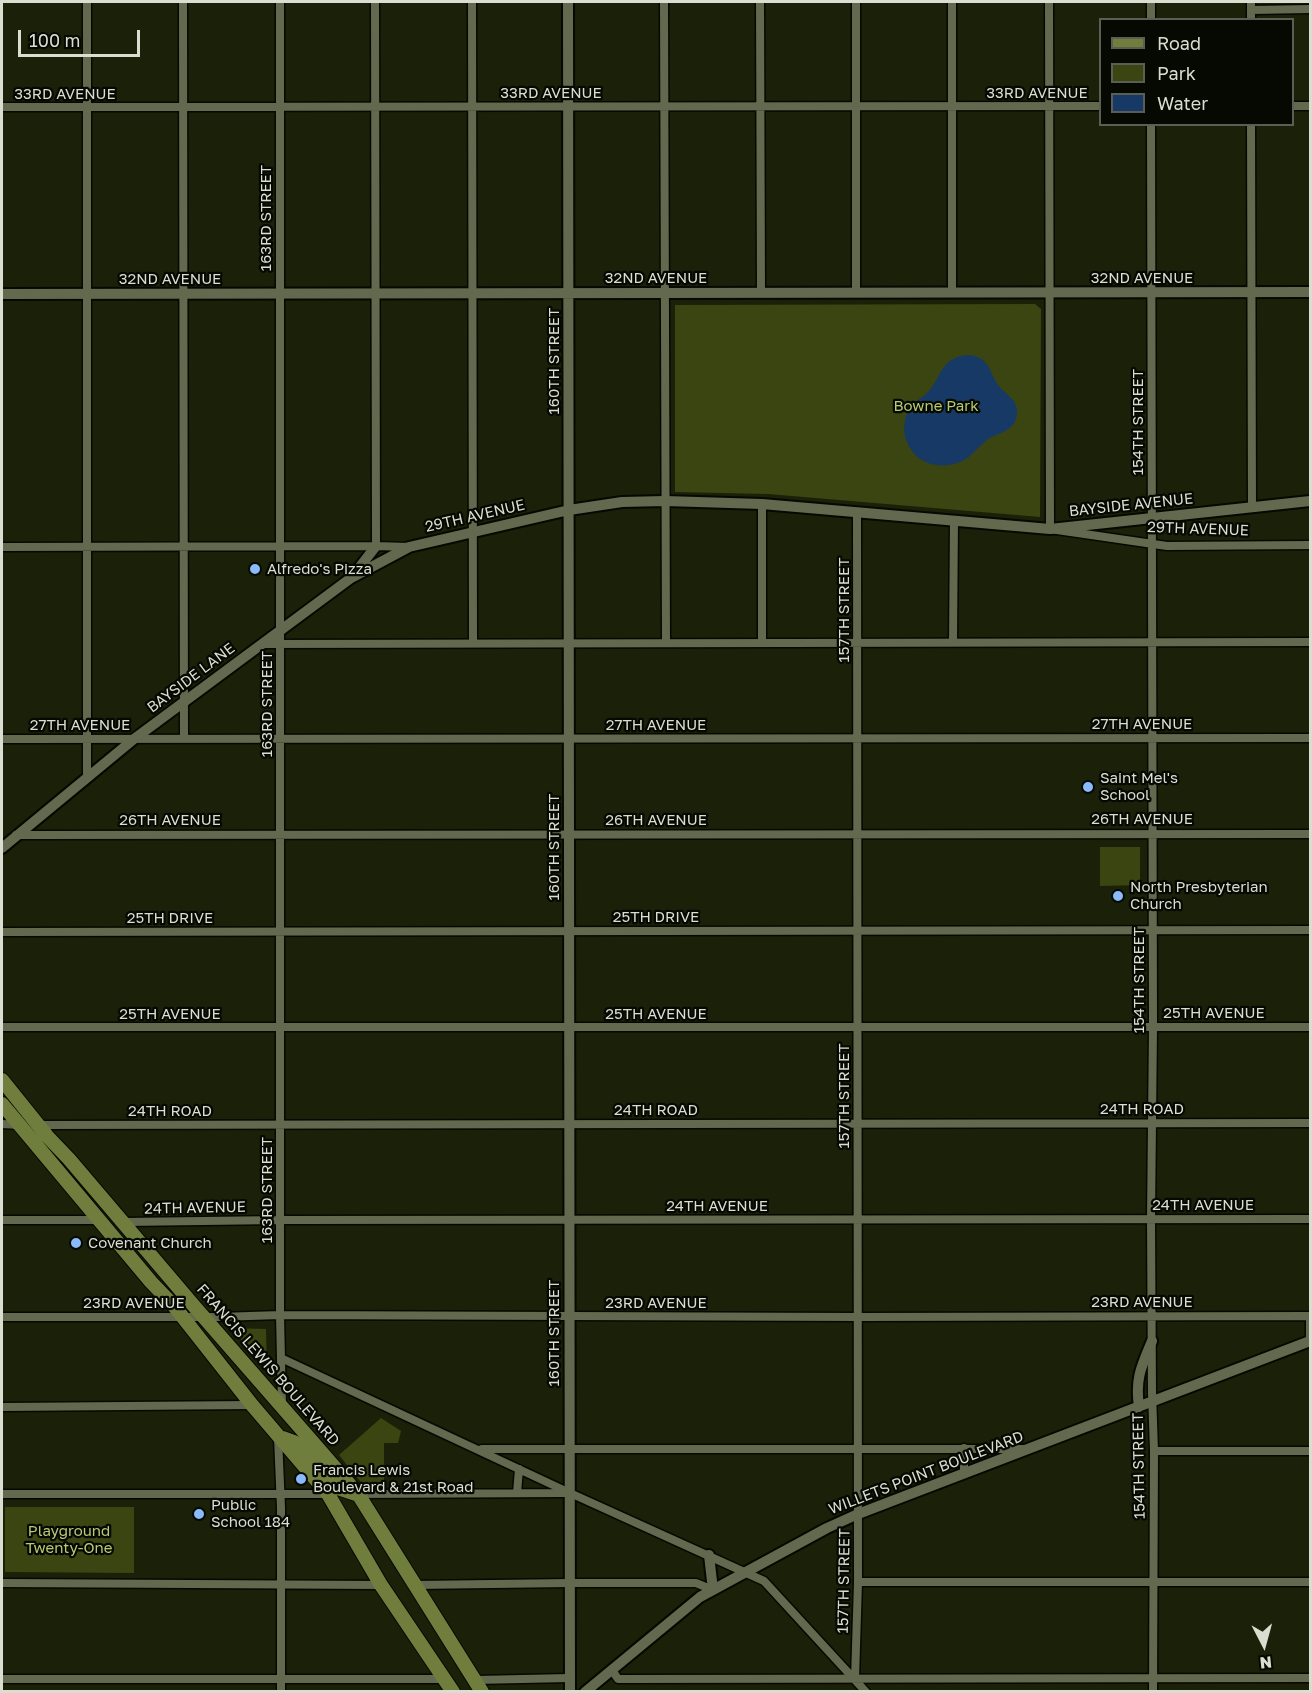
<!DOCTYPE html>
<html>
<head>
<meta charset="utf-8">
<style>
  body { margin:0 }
  #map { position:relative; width:1312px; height:1693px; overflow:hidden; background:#1b2009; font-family:"Golos Text",sans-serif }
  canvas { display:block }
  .frame { position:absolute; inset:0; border:3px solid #daded0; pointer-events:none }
  .legend { position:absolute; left:1099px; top:18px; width:195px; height:108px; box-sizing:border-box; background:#060802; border:2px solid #5b5e54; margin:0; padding:8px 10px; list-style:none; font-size:18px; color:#daded0 }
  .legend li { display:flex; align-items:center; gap:12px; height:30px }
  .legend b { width:30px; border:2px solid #5b5e54 }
  .north { position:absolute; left:1234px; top:1615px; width:60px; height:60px; -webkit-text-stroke:4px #060802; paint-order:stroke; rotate:174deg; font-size:16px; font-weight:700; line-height:24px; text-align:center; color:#daded0 }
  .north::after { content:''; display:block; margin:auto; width:21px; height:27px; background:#daded0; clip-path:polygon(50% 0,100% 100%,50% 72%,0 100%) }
  .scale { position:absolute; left:18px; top:30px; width:122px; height:27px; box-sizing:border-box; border:3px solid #daded0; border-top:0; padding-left:8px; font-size:18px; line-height:21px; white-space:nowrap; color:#daded0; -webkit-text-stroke:4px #060802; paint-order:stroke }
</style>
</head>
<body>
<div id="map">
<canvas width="1312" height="1693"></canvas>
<div class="frame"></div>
<ul class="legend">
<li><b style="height:8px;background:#707e3d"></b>Road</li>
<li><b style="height:16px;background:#3b4512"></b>Park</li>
<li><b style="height:16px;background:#173965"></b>Water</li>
</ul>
<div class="north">N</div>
<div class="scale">100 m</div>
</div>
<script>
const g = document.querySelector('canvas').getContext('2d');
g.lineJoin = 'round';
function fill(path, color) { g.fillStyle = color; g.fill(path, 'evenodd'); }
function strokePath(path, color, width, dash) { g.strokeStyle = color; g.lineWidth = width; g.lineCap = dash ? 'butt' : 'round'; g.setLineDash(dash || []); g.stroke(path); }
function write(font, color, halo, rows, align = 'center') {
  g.font = font + ' "Golos Text",sans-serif'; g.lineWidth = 4.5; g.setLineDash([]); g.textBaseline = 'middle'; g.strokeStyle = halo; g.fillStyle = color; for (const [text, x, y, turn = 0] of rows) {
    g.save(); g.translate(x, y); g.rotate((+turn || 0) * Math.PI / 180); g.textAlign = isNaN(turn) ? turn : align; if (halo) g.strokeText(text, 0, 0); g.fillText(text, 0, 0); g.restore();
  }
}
fill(new Path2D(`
  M1035,304L1041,309L1040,517L768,494L675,492V305Z
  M1100,847H1140V885L1100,886Z
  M231,1328L266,1329L267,1368Z
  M381,1418L401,1431L398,1443H384V1485L364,1486L339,1455Z
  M5,1507H134V1573L5,1572Z`), '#3b4512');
fill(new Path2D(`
  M967,355C985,356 988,365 995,380C1001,393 1018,397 1017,413C1016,431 1000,432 988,439C982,444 977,449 971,455C960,465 943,468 928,463C906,455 896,425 912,406C916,400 924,397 929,391C942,375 941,358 967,355Z`), '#173965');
const minor = new Path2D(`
  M87,2V776
  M183,2L184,739
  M280,2V1315L282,1405
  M375,2L376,546
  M472,2L473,643
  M664,2L666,642
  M760,2L761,293
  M856,2V293
  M952,2V293
  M1049,2L1050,529L1167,546L1310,545
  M1151,2V20
  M1251,2V20
  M1251,10L1310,9
  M1292,106H1310
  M2,107L1100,106
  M1151,124L1153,1027L1151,1219L1152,1392L1154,1451L1153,1692
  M1251,124L1252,508
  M762,504V642
  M2,547L376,546L409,547
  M953,642L954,520
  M262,644L1310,642
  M2,739L1310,738
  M16,835L1310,834
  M2,932L1310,930
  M2,1027H1310
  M2,1124L20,1125
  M36,1125L1310,1123
  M2,1220H98
  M124,1222L281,1220L1310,1219
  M1310,1316V1341
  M2,1317H219L280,1315L858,1317L1310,1316
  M281,1358L570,1493L764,1581L866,1692
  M2,1407L252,1405
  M278,1437L281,1508V1692
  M964,1448V1474
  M482,1449H1024
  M1154,1451H1310
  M517,1493L519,1469
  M2,1494H330
  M355,1494L567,1493
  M858,1582H1310
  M2,1583L381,1585
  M414,1585L570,1583H696L713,1590
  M612,1670L618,1679L1310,1678
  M2,1679H445
  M855,1679L858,1582L857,512
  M475,1680L569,1678`);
const tertiary = new Path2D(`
  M568,2L570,1692
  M2,294L1310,292
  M355,573L376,546
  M2,848L134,739L351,578L409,547L569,510L622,502L665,501L762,504L1050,529L1310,501
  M1139,1407C1135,1379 1141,1367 1152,1341
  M709,1555L713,1590
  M585,1692L700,1597L827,1528L858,1514L1310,1341`);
const primary = new Path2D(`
  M2,1080L47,1136L69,1159L194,1306L358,1494L482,1692
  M2,1104L151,1282L174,1306L252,1405L328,1494L381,1585L453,1692
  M283,1438L294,1442L313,1459L338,1488L356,1494`);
strokePath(minor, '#060900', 11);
strokePath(tertiary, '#060900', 14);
strokePath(primary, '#060900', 16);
strokePath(minor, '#62694f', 8);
strokePath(tertiary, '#62694f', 10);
strokePath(primary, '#707e3d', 14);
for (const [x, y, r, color] of [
  [255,569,6,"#89bafc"],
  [1088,787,6,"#89bafc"],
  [1118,896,6,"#89bafc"],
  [76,1243,6,"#89bafc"],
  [301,1479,6,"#89bafc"],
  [199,1514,6,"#89bafc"]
]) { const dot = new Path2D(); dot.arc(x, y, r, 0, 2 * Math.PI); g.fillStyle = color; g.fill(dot); strokePath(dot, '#060802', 2); }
write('15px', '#daded0', '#060802', [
  ["33RD AVENUE",551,93],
  ["33RD AVENUE",1037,93],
  ["33RD AVENUE",65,94],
  ["163RD STREET",266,218,-90],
  ["32ND AVENUE",656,278],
  ["32ND AVENUE",1142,278],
  ["32ND AVENUE",170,279],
  ["160TH STREET",554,361,-90],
  ["154TH STREET",1138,422,-90],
  ["BAYSIDE AVENUE",1131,505,-6],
  ["29TH AVENUE",475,516,-13],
  ["29TH AVENUE",1198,529,2],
  ["157TH STREET",844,610,-90],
  ["BAYSIDE LANE",191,678,-37],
  ["163RD STREET",267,704,-90],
  ["27TH AVENUE",1142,724],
  ["27TH AVENUE",80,725],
  ["27TH AVENUE",656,725],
  ["26TH AVENUE",1142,819],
  ["26TH AVENUE",170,820],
  ["26TH AVENUE",656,820],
  ["160TH STREET",554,847,-90],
  ["25TH DRIVE",656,917],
  ["25TH DRIVE",170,918],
  ["154TH STREET",1139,980,-90],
  ["25TH AVENUE",1214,1013],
  ["25TH AVENUE",170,1014],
  ["25TH AVENUE",656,1014],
  ["157TH STREET",844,1096,-90],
  ["24TH ROAD",1142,1109],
  ["24TH ROAD",656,1110],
  ["24TH ROAD",170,1111],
  ["163RD STREET",267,1190,-90],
  ["24TH AVENUE",1203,1205],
  ["24TH AVENUE",717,1206],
  ["24TH AVENUE",195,1208,-1],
  ["23RD AVENUE",1142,1302],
  ["23RD AVENUE",134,1303],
  ["23RD AVENUE",656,1303],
  ["160TH STREET",554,1333,-90],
  ["FRANCIS LEWIS BOULEVARD",268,1365,49],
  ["154TH STREET",1139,1466,-91],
  ["WILLETS POINT BOULEVARD",926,1473,-21],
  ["157TH STREET",844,1581,-89]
]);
write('15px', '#b6cb72', '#060802', [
  ["Bowne Park",936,406],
  ["Playground",69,1531],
  ["Twenty-One",69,1548]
]);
write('15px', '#daded0', '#060802', [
  ["Alfredo's Pizza",267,569],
  ["Saint Mel's",1100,778],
  ["School",1100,795],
  ["North Presbyterian",1130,887],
  ["Church",1130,904],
  ["Covenant Church",88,1243],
  ["Francis Lewis",313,1470],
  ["Boulevard & 21st Road",313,1487],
  ["Public",211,1505],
  ["School 184",211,1522]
], 'left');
</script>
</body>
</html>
